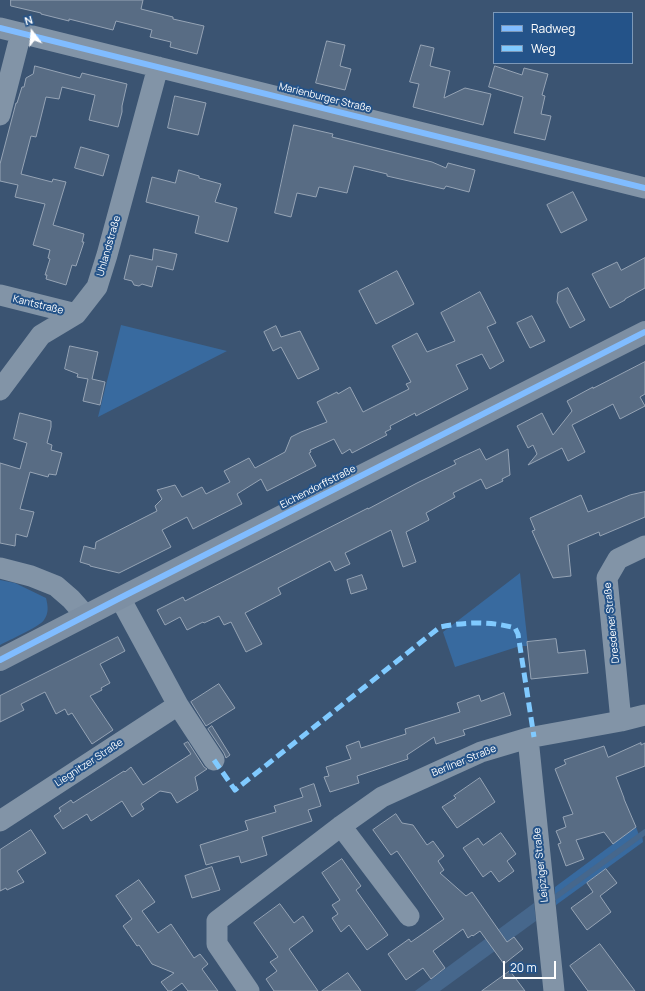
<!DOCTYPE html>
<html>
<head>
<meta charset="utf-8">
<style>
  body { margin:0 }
  #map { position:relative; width:645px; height:991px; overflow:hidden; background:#3b5472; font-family:Manrope,sans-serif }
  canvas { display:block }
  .legend { position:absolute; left:493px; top:12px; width:140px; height:52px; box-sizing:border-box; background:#245389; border:1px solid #7c98b8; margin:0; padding:5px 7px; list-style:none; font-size:12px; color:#fff }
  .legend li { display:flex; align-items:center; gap:8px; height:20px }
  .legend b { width:20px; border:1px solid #7c98b8 }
  .north { position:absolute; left:12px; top:12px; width:40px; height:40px; -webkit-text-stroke:3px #245389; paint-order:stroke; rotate:344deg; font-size:11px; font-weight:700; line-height:16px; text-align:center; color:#fff }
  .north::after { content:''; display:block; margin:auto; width:14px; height:18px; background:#fff; clip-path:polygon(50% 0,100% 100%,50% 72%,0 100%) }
  .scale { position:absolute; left:503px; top:961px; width:53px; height:18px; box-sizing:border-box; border:2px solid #fff; border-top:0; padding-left:5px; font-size:12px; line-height:14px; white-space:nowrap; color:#fff; -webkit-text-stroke:3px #245389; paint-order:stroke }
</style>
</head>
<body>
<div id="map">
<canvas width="645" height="991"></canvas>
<ul class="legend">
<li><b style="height:5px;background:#80bcff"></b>Radweg</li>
<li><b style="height:5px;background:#80caff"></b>Weg</li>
</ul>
<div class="north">N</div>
<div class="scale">20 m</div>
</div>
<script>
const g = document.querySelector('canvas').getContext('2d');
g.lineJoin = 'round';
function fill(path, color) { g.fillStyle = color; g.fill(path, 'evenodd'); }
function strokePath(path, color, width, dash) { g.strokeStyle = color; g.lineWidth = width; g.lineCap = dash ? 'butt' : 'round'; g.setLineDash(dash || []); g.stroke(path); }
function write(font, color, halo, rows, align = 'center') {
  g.font = font + ' Manrope,sans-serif'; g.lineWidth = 4; g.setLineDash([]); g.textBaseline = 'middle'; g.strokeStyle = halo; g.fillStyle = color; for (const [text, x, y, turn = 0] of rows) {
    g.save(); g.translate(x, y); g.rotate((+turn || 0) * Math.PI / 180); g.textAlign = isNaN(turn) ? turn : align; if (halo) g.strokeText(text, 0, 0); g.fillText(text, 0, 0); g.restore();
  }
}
fill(new Path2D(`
  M121,325L227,351L98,417Z
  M520,573L528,646H520L455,667L443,632Z
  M0,580L15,583L46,598C48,606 49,613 44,620C39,627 9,640 0,645Z
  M636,827L639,835L555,895V887Z
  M642,835L643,842L556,905V898Z`), '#386a9f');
fill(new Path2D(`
  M534,903L536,921L440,991H415Z`), '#46678c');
strokePath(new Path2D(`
  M550,901L645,832`), '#46678c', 5.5);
const building = new Path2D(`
  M11,0H143L141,9L173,17V19L204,26L197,54L170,47L171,42L150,37L152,30L116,21L113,30L69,19V21L41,14V13L11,6Z
  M327,41L345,45L340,66L351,69L345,90L316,83Z
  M421,45L434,48L430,66L450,71L444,98L465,88L491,94L483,125L413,107L419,84L410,82Z
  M35,66L80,78L82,73L127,84L122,106V112L118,127L89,120L95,95L62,87L59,99L46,97L36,137L31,136L21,174L52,182L53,179L66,182L53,225L84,234L82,242H84L76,266L72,265L66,285L46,279L47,275H45L50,259L48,258L50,250L33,245L45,204L15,197L18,185L0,181V164L16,103H17L22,87H24L26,78L33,74Z
  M495,66L522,75L524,68L548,74L542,95L545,96L541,114L551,116L545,140L514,133L523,97L489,87Z
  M175,96L206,103L198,135L168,128Z
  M294,125L333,134L332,137L432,162L446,168L448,163L475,170L469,192L446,186L444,189L387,176V174L354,166L347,193L319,187L316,197L297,193L291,217L275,213Z
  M81,147L109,155L103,176L75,168Z
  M179,170L199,176V178L221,184L215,202L237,208L228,242L195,233L199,216L146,202L152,177L175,183Z
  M573,192L587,220L561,233L547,205Z
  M154,249L177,254L173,270L157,266L152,287L142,284L139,286L134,285L132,281L124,279L130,255L152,260Z
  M645,258V288L625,299V300L610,308L592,274L617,262L621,270Z
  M397,271L414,304L376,324L359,291Z
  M568,288L585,320L570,328L557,302L558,293Z
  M480,292L496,323L487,327L504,361L490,369L482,354L456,365L468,389L416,416L415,413L390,426L391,429L385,432L387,435L352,453L350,449L342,454L334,439L310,450L311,452L309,453L316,466L267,491L261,479L237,494L242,504L193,529L187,517L162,530L171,547L119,573L90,566V565L80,562L84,546L95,549L96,542L157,511L155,506L162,499L157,490L175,485L182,497L202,487L206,494L230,482L224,471L249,458L255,468L285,452L291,437L301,432L327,422L317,402L337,392L338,394L350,387L363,412L409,389L406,384L411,382L392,346L417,333L427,352L455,341L441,313Z
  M532,316L545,341L530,348L517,323Z
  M276,326L281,337L300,331L319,369L298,379L281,347L273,351L264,332Z
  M70,346L98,352L92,379L105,382L100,405L83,401L88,379L77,377L78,374L65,369Z
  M645,362V394L640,397L645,406L620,419L613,404L572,425L585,452L568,461L562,448L528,465L537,454L533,445L528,448L517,426L542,413L553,435L572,411L567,401L593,387V388Z
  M20,413L51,421V427L47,443L52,445L51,450L62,453L56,475L49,474L48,477L30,472L20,509L34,512L27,537L16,534L15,546L0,543V463L20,469L27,443L14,439Z
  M480,449L486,460L508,449L510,475L502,479L503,481L486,489L481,479L453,493L455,497L426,513L429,520L406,532L416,562L403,567L391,530L345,553L350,564L335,571L330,561L278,588L281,594L245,613L262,644L246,652L231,622L224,625L219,616L204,623L203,622L187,630L180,617L165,625L157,610L183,597L185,601L368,508V509L417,483L456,464L454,461Z
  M645,492V517L600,536L599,532L568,545L571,576L553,578L532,531L535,530L530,518L581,495L588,512L630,495Z
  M362,575L367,589L351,594L347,580Z
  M118,637L125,651L100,664L110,683L101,688L102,690L90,696L113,730L92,744L72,713L68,715L65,709L56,714L45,692L21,704L24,710L0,722V696Z
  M556,639L558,653L585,650L588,673L531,679L527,642Z
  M219,684L235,708L206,726L191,702Z
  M504,693L511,715L463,730L465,735L436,744L434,737L407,755L408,759L357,776L359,783L330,792L324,777L329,776L326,767L351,759L346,746L359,741L361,748L406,734L405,729L460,712L457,703L479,695L481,701Z
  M212,726L230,755L226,758L224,753L208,729Z
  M188,742L204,767L207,769L195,777L198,790L177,803L171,793L160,791L141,804L144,809L132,817L122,801L91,821L87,814L63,829L54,816L61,811L59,808L71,800L73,803L124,771L125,772L131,767L143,785L191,754L184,744Z
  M641,743V745L645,743V766L616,777L624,798V799L636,827L613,844L604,832L576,840L584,859L566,866L558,844L561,843L556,831L566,827L563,817L573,814L555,769L566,764L564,760L604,746L608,757Z
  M480,778L495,802L457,828L442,807L456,798L454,796Z
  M314,784L321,806L308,810L312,821L262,837L267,855L241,863L239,856L206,865L200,845L248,830L245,821L276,812L274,806L303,797L300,789Z
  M396,814L402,823L413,825L427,845L433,841L444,856L438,861L444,870L440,873L466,896L472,892L507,942L514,937L523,949L504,964L480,931L473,936L472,935L468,938L463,929L433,951L445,968L431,979L423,968L406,980L388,954L409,939L411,942L444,919L397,851L391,855L373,830Z
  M31,830L46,853L17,871L24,882L7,890L6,888L0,891V850Z
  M501,833L516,854L507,861L514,871L499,882L491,871L483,877L463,848L478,838L483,845Z
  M342,859L361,886L356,890L388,935L367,950L349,925L341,932L332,918L338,914L332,905L340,900L322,873Z
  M212,867L220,890L192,898L185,876Z
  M606,869L617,883L600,896L611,912L587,930L571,908L593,892L587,883Z
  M139,880L155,902L142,911L158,933L171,924L194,958L200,954L208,964L202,969L218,991H188L182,983L171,991H168L161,982L174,973L152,964L139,945L137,946L123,926L132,919L116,896Z
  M280,904L294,923L303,916L313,931L289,949L318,991H274L266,979L277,971L270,962L278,957L254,923Z
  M600,944L635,991H588L570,966Z
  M510,971L525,991H482Z
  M348,973L361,991H322Z`);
fill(building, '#586c84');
strokePath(building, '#96a4b5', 1);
strokePath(new Path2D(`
  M0,28L645,188
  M0,115L21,33
  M0,295L76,314
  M0,390L41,335L76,314L97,287L107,255L158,67
  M0,568L31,576L56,586L71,599L86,616
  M178,705L214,760
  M621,721L607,578L618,559L645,546
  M528,738L554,991
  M0,821L178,705L120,598
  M341,826L409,916
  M249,991L217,944V921L341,826L382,797L481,752L528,738L621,721L645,715`), '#8294a7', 21);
strokePath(new Path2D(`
  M0,660L120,598L645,332`), '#7d8fa3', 22);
strokePath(new Path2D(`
  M214,760L235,790L440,627C464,622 491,621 515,628L518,634L534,737`), '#80caff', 5, [10, 5]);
strokePath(new Path2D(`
  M0,28L645,188
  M0,660L120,598L645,332`), '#80bcff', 6);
write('10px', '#fff', '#245389', [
  ["Marienburger Straße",325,98,14],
  ["Uhlandstraße",109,246,-74],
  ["Kantstraße",38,305,14],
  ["Eichendorffstraße",318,487,-27],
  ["Dresdener Straße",612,623,-96],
  ["Berliner Straße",464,761,-22],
  ["Liegnitzer Straße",89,763,-33],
  ["Leipziger Straße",541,865,-96]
]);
</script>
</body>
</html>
